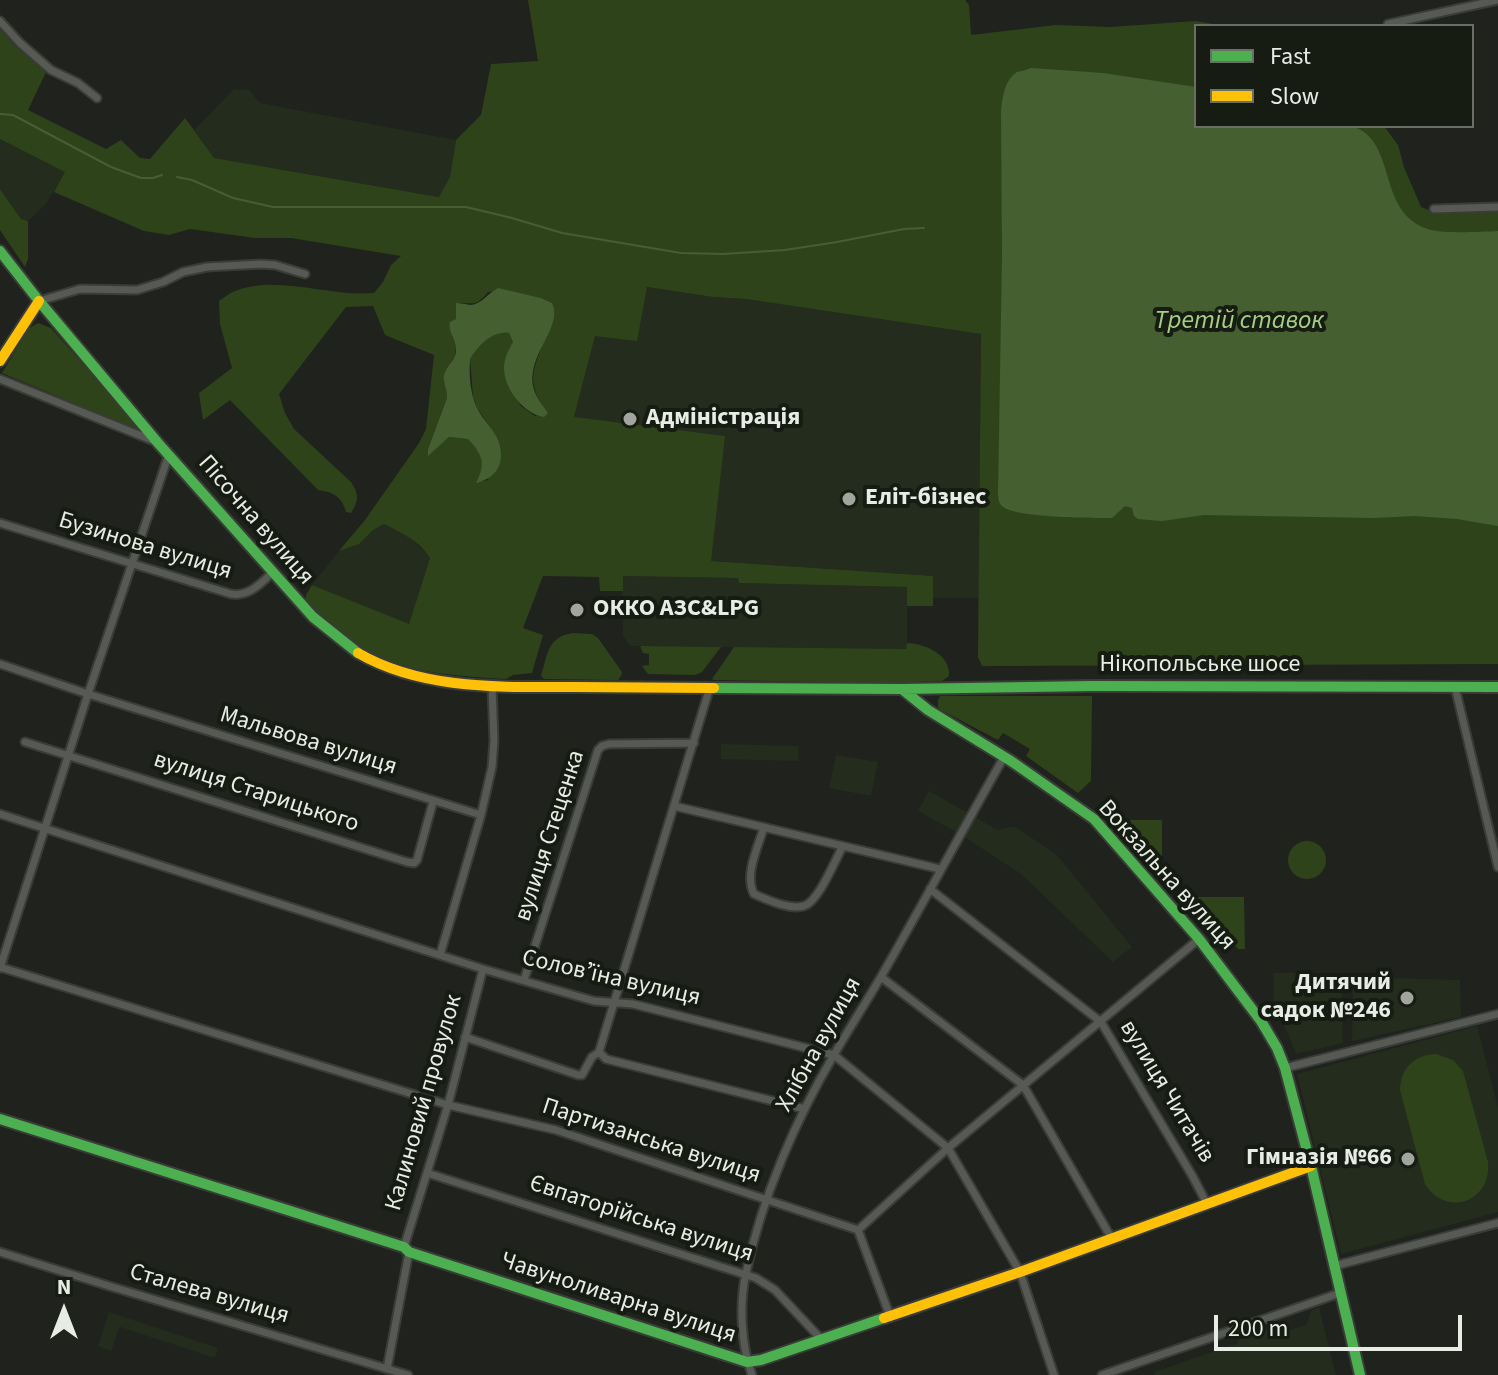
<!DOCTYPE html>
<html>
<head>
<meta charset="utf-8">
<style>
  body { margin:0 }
  #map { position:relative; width:1498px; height:1375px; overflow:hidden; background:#1f221d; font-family:"Source Sans 3",sans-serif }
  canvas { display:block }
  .legend { position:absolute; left:1194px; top:24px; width:280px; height:104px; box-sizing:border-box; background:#161c11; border:2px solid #6a6f65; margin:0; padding:10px 14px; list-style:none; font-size:24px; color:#e7ece4 }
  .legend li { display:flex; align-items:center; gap:16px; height:40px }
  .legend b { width:40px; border:2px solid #6a6f65 }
  .north { position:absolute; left:24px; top:1271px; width:80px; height:80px; -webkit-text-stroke:6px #161c11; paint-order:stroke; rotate:0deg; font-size:22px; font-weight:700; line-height:32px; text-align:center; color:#e7ece4 }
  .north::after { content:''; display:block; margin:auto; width:28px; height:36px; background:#e7ece4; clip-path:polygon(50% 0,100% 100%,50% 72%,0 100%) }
  .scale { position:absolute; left:1214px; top:1315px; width:248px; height:36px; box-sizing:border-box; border:4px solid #e7ece4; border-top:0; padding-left:10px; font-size:24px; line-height:28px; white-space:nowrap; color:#e7ece4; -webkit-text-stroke:6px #161c11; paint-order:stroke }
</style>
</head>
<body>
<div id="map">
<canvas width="1498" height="1375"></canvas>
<ul class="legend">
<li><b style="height:10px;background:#4caf50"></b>Fast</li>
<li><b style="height:10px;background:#ffc107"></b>Slow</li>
</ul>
<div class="north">N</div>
<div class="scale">200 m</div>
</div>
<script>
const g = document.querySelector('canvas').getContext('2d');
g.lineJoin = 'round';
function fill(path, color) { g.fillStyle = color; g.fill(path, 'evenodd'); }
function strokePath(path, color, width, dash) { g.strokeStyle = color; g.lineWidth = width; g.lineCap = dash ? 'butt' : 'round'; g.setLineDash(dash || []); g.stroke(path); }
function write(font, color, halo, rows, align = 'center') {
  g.font = font + ' "Source Sans 3",sans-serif'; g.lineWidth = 8; g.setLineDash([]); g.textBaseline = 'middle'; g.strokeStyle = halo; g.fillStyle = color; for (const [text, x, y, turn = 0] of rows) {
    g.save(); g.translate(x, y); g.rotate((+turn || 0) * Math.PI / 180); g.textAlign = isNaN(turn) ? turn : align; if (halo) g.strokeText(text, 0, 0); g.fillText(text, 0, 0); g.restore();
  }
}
fill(new Path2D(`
  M234,89L249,90L260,103L456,140L450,177L440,197L213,158L194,130Z
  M0,139L66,172L45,205L28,221L21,219L0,189Z
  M646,287L713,297L746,299L981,334L979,598H933V576L710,561L574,417L595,336Z
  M384,524L407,536L428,554L430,558L409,625L312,585L339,551L359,544L373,530Z
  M622,576L739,578V583L907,587V649L630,646L623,635Z
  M721,744L799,746L798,761L721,759Z
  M836,755L878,762L871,796L829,788Z
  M929,791L998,830L1014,826L1057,855L1132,947L1113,962L1021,874L960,834L918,811Z
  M1273,973H1341L1343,1043L1296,1054L1284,1025L1274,1015Z
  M1353,977L1460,980L1461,1017L1352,1041Z
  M1477,1026L1498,1107V1212L1341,1254L1297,1074Z
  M1319,1307L1336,1375H1155L1154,1372L1238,1343V1339L1280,1324L1281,1328L1287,1331L1307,1324L1311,1311Z
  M109,1312L218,1348L215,1358L120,1327L111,1351L98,1346Z`), '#242c1d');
fill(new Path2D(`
  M528,0H965L969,5L971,35L1056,25L1111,27L1196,21L1225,26H1196V126H1384L1398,145L1404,167L1421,207L1433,212L1498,211V664L982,666L978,657L981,334L746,299L713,297L647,287L637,341L595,336L574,417L725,436L711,561L933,576V606H907V587L739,583L738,578L623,576V591H600L599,577L543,576L523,628L543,635L532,673L513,675L506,679C459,676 408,674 366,650C344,638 325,620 306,604V595L312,585L409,624L430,558C420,541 401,533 384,524L373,530L359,544L339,551L365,520L419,443L426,429L434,355L385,335L373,306L346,307L279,394L285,413L294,429L351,482C359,494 359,500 351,513L346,512C342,497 334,492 318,490L230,400L203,420L199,393L232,368L220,324L219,301C224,298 229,293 235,291C278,274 329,297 374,293L383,282L391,265L401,256L291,238H255L190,229L169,235L144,231L54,192L65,172L0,139V29L17,48L47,70L28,110L106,149L121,140L140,158L150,159L185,118L214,158L439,197L450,177L456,140L481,115L491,64L538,61ZM508,291L541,298L552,303C550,315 548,329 544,341C532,372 526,384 548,413L535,416L521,406L508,385L513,342L509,333C492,330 479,345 470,359L473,396L477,408L491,428L488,480L477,482C487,463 482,454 468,439L449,437L428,455V449L447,398L448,391L444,381L445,372L455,356L456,346L452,336L456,319L457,303C474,302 475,308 488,292Z
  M0,189L21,219L28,221V259L25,267L0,230Z
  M38,323L51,328L143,432L2,373L28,329Z
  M573,633L592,634L598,638L622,672L621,676L618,680L544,679L541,676C548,654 547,637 573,633Z
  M907,643C926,644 951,655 949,676L942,681L889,683L714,680L712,679L734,647L906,649Z
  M640,646L721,647L702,672L695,675L648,674L642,666L649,665V654L643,653Z
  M940,696H1092L1091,781L1078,793L1026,756L1030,749L1003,733L998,740L941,710L938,707V700Z
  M1122,820H1162V858L1160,860L1155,859Z
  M1288 860a19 19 0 1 1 38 0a19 19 0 1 1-38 0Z
  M1194,897H1244L1245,949H1238Z
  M1436,1054L1453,1060L1463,1071L1488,1162C1492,1202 1446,1218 1425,1184L1400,1090C1401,1068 1414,1055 1436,1054Z`), '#2f431b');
fill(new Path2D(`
  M1031,68L1103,73L1196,87V126H1352C1401,142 1373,219 1436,231C1450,233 1482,232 1498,231V526L1457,519L1414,516L1374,518L1204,515L1162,521L1138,519L1134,516L1132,508L1125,506L1112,518C1093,518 1013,518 1002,506C998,503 999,499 998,494L1002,256L1001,113C1002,100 1004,80 1017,72C1018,72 1030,69 1031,68Z
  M498,288L541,298L552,303C564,328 524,356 534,390C537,398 543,406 548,413L544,417C522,414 499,383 505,360C506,354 510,348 513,342L509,333C492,330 478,346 470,359C469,375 470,393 477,408C483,420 493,428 498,440C506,461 498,478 476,483C486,464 483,455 468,439L449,437L428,456V449L447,398C448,389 441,380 445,372C449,363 457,359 456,348C455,338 448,332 450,322L456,319V303C461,303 465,304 470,305C481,305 488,293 498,288Z`), '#465f30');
strokePath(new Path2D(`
  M0,114L13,115L111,167L141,178H153L162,175
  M177,177L192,180L233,198L273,207H466L512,218L562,233L681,253L723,254L785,250L837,242L904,229L924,228`), '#465f30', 2);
const street = new Path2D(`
  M0,21L20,43L51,70L78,83L97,98
  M1388,24L1498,0
  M1434,209L1498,207
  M39,301L80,289L137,290L163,282L183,272L207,267L261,264L275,265L305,274
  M0,379L154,441
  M0,523L231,594C249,597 261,583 273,572
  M0,664L88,694L481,815L492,767L494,741L492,686
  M1455,687L1498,867
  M25,742L407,862L414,863L417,860L433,802
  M674,806L940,869
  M0,814L483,969L594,1001L633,1004L834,1055L948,1148L1020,1272L1054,1375
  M764,827C758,847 744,875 754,894C768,900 789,910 804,906C819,901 835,860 843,846
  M930,889L1101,1022L1193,1177L1207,1204
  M440,955L481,815
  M0,967L448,1105L556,1130L858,1230L948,1148L1199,939
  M0,968L88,694L169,454
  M881,977L1023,1085L1112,1239
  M524,980L598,750L602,746L609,744L694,743
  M465,1037L578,1075H582L592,1057L599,1052L606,1059L805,1109
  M599,1052L710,687
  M1285,1068L1498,1014
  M427,1173L756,1278L775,1290L822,1340
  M858,1230L890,1316
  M404,1247L448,1105L483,969
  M0,1252L109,1286L408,1375
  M1334,1266L1498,1223
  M387,1369L409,1252
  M752,1375C741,1345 739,1304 746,1273C762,1197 796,1119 835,1053C850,1027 867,1001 882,975C924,902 963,829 1004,757
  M1102,1375L1340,1293`);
const fast = new Path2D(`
  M0,251L39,301L158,443L313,617L358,653
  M714,688L902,689L1092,686L1498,687
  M902,689L928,710L1011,761L1094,819L1199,939L1261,1021L1277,1048L1285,1068L1311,1166L1360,1375
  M0,1119L404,1247L409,1252L747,1362L761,1360L884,1318`);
const slow = new Path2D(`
  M0,361L39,301
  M358,653C422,690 500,687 573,687C620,687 667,688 714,688
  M884,1318L1020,1272L1311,1166`);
strokePath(street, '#393c37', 11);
strokePath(fast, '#393c37', 14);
strokePath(slow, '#393c37', 14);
strokePath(street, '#565954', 7);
strokePath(fast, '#4caf50', 10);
strokePath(slow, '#ffc107', 10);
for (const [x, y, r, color] of [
  [630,419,8,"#a1a59e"],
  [849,499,8,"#a1a59e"],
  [577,610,8,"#a1a59e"],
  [1407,998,8,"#a1a59e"],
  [1408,1159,8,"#a1a59e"]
]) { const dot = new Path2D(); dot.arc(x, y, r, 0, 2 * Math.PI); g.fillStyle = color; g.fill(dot); strokePath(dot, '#161c11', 3); }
write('bold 24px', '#e7ece4', '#161c11', [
  ["Адміністрація",646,419],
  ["Еліт-бізнес",865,499],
  ["ОККО АЗС&LPG",593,610],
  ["Дитячий",1391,984,"right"],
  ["садок №246",1391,1012,"right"],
  ["Гімназія №66",1392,1159,"right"]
], 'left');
write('24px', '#e7ece4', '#161c11', [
  ["Пісочна вулиця",255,521,49],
  ["Бузинова вулиця",145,547,17],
  ["Нікопольське шосе",1200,666],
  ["Мальвова вулиця",308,742,17],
  ["вулиця Старицького",256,793,18],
  ["вулиця Стеценка",551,836,-72],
  ["Вокзальна вулиця",1166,876,48],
  ["Соловʼїна вулиця",611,979,13],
  ["Хлібна вулиця",820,1045,-61],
  ["вулиця Читачів",1166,1092,59],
  ["Калиновий провулок",425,1103,-74],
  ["Партизанська вулиця",651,1142,18],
  ["Євпаторійська вулиця",641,1220,18],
  ["Сталева вулиця",209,1295,16],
  ["Чавуноливарна вулиця",618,1299,18]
]);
write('italic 26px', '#a5cf82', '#161c11', [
  ["Третій ставок",1239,322]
]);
</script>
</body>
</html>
